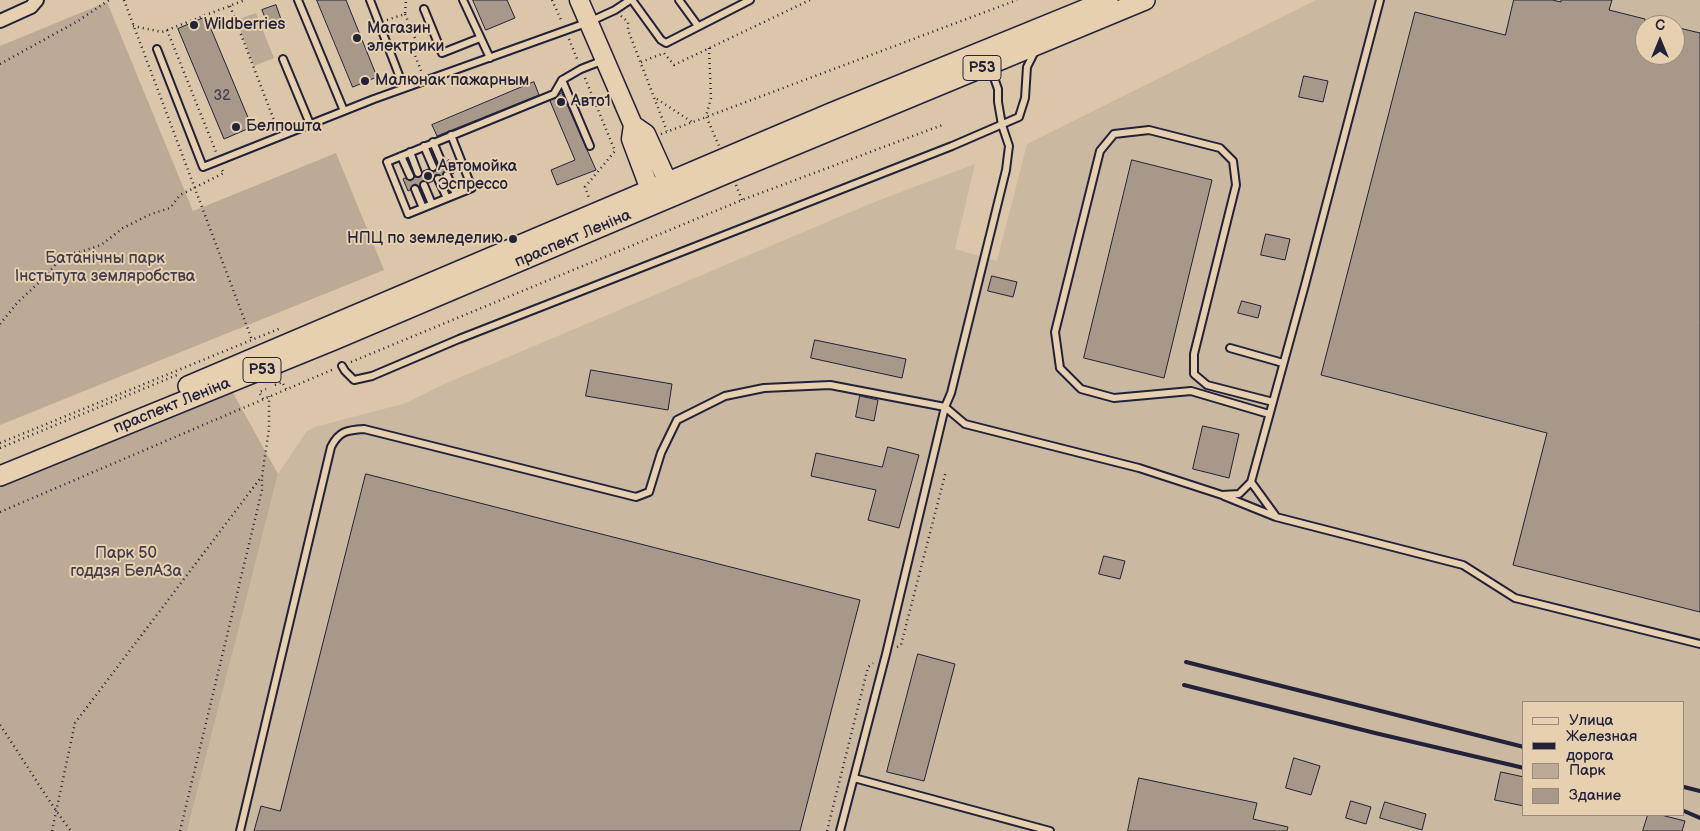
<!DOCTYPE html>
<html>
<head>
<meta charset="utf-8">
<style>
  body { margin:0 }
  #map { position:relative; width:1700px; height:831px; overflow:hidden; background:#dbc6a9; font-family:"Balsamiq Sans",sans-serif }
  canvas { display:block }
  .legend { position:absolute; left:1522px; top:701px; width:162px; height:115px; box-sizing:border-box; background:#e7d0b0; border:1px solid #988a81; margin:0; padding:6px 9px; list-style:none; font-size:15px; color:#22223b }
  .legend li { display:flex; align-items:center; gap:10px; height:25px }
  .legend b { width:25px; border:1px solid #988a81 }
  .north { position:absolute; left:1635px; top:15px; width:50px; height:50px; box-sizing:border-box; background:#e7d0b0; border:1px solid #988a81; border-radius:50%; rotate:0deg; font-size:14px; font-weight:700; line-height:20px; text-align:center; color:#22223b }
  .north::after { content:''; display:block; margin:auto; width:18px; height:22px; background:#22223b; clip-path:polygon(50% 0,100% 100%,50% 72%,0 100%) }
</style>
</head>
<body>
<div id="map">
<canvas width="1700" height="831"></canvas>
<ul class="legend">
<li><b style="height:6px;background:#e7d0b0"></b>Улица</li>
<li><b style="height:6px;background:#22223b"></b>Железная дорога</li>
<li><b style="height:14px;background:#bcaa97"></b>Парк</li>
<li><b style="height:14px;background:#a7988a"></b>Здание</li>
</ul>
<div class="north">С</div>
</div>
<script>
const g = document.querySelector('canvas').getContext('2d');
g.lineJoin = 'round';
function fill(path, color) { g.fillStyle = color; g.fill(path, 'evenodd'); }
function strokePath(path, color, width, dash) { g.strokeStyle = color; g.lineWidth = width; g.lineCap = dash ? 'butt' : 'round'; g.setLineDash(dash || []); g.stroke(path); }
function write(font, color, halo, rows, align = 'center') {
  g.font = font + ' "Balsamiq Sans",sans-serif'; g.lineWidth = 4; g.setLineDash([]); g.textBaseline = 'middle'; g.strokeStyle = halo; g.fillStyle = color; for (const [text, x, y, turn = 0] of rows) {
    g.save(); g.translate(x, y); g.rotate((+turn || 0) * Math.PI / 180); g.textAlign = isNaN(turn) ? turn : align; if (halo) g.strokeText(text, 0, 0); g.fillText(text, 0, 0); g.restore();
  }
}
fill(new Path2D(`
  M1316,0H1700V831H187L278,474L307,431L315,427L406,403L442,385L872,203L975,164L955,249L997,261L1027,144ZM1645,25H1675V55H1645ZM1524,702H1684V815H1524Z`), '#cbb8a0');
fill(new Path2D(`
  M107,2L193,211L336,153L384,270L0,425V46Z
  M256,13L274,58L254,66L236,20Z
  M228,384L278,474L187,831H0V480Z`), '#bcaa97');
const building = new Path2D(`
  M317,0H346L377,77L353,87Z
  M473,0H507L515,18L486,30Z
  M1514,0H1552L1561,2V0H1612L1609,10L1645,19V55H1675V27L1700,33V612L1513,565L1547,433L1321,375L1415,12L1505,35Z
  M276,5L283,25L270,30L262,10Z
  M206,17L252,127L224,139L178,29Z
  M1304,76L1328,81L1323,102L1299,97Z
  M534,82L539,95L437,136L432,125Z
  M562,93L596,170L557,185L551,170L575,160L550,101Z
  M449,160L454,173L452,174L449,171L445,170L443,173L442,177L436,174L434,177L433,181L429,183L425,180L422,181L419,187L416,184L413,185L410,190L408,191L403,179L405,178L410,181L415,177H420L423,174V171L428,169L430,171L434,172L437,170L438,165L441,168L444,167L447,161Z
  M1132,160L1212,180L1164,378L1084,358Z
  M1266,234L1290,239L1285,260L1261,255Z
  M992,276L1017,282L1013,297L988,291Z
  M1242,301L1261,306L1258,318L1238,313Z
  M815,340L906,359L902,378L811,358Z
  M591,370L672,384L668,410L586,396Z
  M860,396L878,400L874,421L856,417Z
  M1203,426L1239,434L1229,478L1193,469Z
  M888,447L919,455L899,528L868,520L876,490L811,476L816,453L882,467Z
  M366,474L860,600L800,831H254L261,806L280,811Z
  M1104,556L1125,561L1120,579L1099,574Z
  M918,654L955,664L924,781L887,772Z
  M1294,758L1320,766L1311,795L1286,788Z
  M1501,772L1524,777V806L1495,800Z
  M1139,778L1257,803L1253,819L1288,827L1287,831H1128Z
  M1351,801L1371,807L1366,824L1346,818Z
  M1385,802L1426,814L1422,830L1380,818Z
  M1648,815H1661L1685,821L1682,831H1643Z`);
fill(building, '#a7988a');
strokePath(building, '#22223b', 1);
const lane = new Path2D(`
  M298,0L344,111
  M370,0L404,88
  M463,0L490,58
  M632,0L661,40L666,43L750,0
  M679,0L698,26
  M424,9L442,53L480,38
  M157,49L203,167L374,99L589,22L615,10L630,0
  M283,59L310,124
  M983,71L993,75L998,89V102L1002,125L1009,146L1006,170L951,393L945,407L965,424L1139,468L1222,495L1239,494L1251,482L1305,285L1380,0
  M451,135L472,188L408,214L387,162L554,94L562,80
  M433,142L442,163
  M424,146L433,167
  M590,146L562,80L581,69L604,60
  M410,152L418,173
  M401,156L410,176
  M447,175L456,194
  M438,179L447,198
  M424,185L432,204
  M415,189L423,208
  M1230,348L1283,363
  M342,366L345,371L354,380L372,376L459,339L952,146L1019,117L1025,98L1027,67L1035,51
  M1269,414L1191,391L1114,398L1081,389L1060,368L1055,332L1100,151L1114,134L1149,130L1220,148L1233,161L1236,185L1194,354V374L1207,385L1273,402
  M1251,482L1275,515
  M1224,496L1276,517L1463,565L1515,598L1700,644
  M854,778L1050,831
  M240,831L331,447C339,431 347,430 364,429L636,497L649,492L661,453L677,420L725,396L764,388L830,385L945,407L886,654L840,831`);
const street = new Path2D(`
  M0,21L31,7L37,0`);
const secondary = new Path2D(`
  M579,0L633,125L646,134L674,196
  M633,125L631,139L655,203`);
const primary = new Path2D(`
  M188,386L831,113L1108,0
  M0,476L334,340L730,172L1145,0`);
strokePath(lane, '#22223b', 10);
strokePath(street, '#22223b', 16);
strokePath(secondary, '#22223b', 21);
strokePath(primary, '#22223b', 22);
strokePath(new Path2D(`
  M124,0L252,340
  M552,0L562,22
  M230,6L277,128
  M405,14L417,43L414,53L422,73
  M621,16L628,22V30L667,131
  M387,20L405,14L406,0
  M133,26L162,32L245,0
  M167,30L216,152
  M569,39L578,61
  M709,48L711,98L706,116L719,146
  M641,62L664,53L674,65L810,0
  M0,64L78,21L109,0
  M585,78L615,151L585,187L589,198
  M657,99L692,122
  M661,134L1017,0
  M736,185L742,200
  M0,324L18,302L46,276L63,255L80,252L101,245L123,228L151,214L170,208L180,195L224,173L222,170
  M351,362L742,200L945,124
  M275,385L282,382L286,389
  M263,399L259,392L266,389
  M0,443L281,328
  M0,448L177,375
  M0,512L334,369
  M897,647L901,645L946,471
  M0,725C24,760 45,797 71,831
  M52,831L75,723L262,476L269,429V396
  M180,831L262,490V477
  M827,831L868,667L873,663`), '#22223b', 2.5, [1, 4]);
strokePath(lane, '#e7d0b0', 6);
strokePath(street, '#e7d0b0', 12);
strokePath(secondary, '#e7d0b0', 18);
strokePath(primary, '#e7d0b0', 19);
strokePath(new Path2D(`
  M1186,662L1524,747
  M1184,685L1375,733L1524,768
  M1684,787L1700,791
  M1684,811L1700,818`), '#22223b', 4);
for (const [x, y, r, color] of [
  [194,25,5,"#22223b"],
  [357,38,5,"#22223b"],
  [365,81,5,"#22223b"],
  [561,102,5,"#22223b"],
  [236,127,5,"#22223b"],
  [428,176,5,"#22223b"],
  [513,239,5,"#22223b"]
]) { const dot = new Path2D(); dot.arc(x, y, r, 0, 2 * Math.PI); g.fillStyle = color; g.fill(dot); strokePath(dot, '#e7d0b0', 2); }
write('14px', '#43404f', null, [
  ["32",222,96]
]);
for (const [x, y, w] of [
  [982,68,38],
  [262,370,38]
]) { const box = new Path2D(); box.roundRect(x - w / 2, y - 12.5, w, 25, 4); g.fillStyle = '#e7d0b0'; g.fill(box); strokePath(box, '#22223b', 1); }
write('bold 15px', '#22223b', null, [
  ["Р53",982,68],
  ["Р53",262,370]
]);
write('16px', '#22223b', '#e7d0b0', [
  ["Wildberries",204,25],
  ["Магазин",367,29],
  ["электрики",367,47],
  ["Малюнак пажарным",375,81],
  ["Авто1",571,102],
  ["Белпошта",246,127],
  ["Автомойка",438,167],
  ["Эспрессо",438,185],
  ["НПЦ по земледелию",503,239,"right"]
], 'left');
write('16px', '#22223b', '#e7d0b0', [
  ["праспект Леніна",573,239,-23],
  ["праспект Леніна",172,406,-22]
]);
write('16px', '#413d4d', '#e7d0b0', [
  ["Батанічны парк",105,259],
  ["Інстытута земляробства",105,277],
  ["Парк 50",126,554],
  ["годдзя БелАЗа",126,572]
]);
</script>
</body>
</html>
